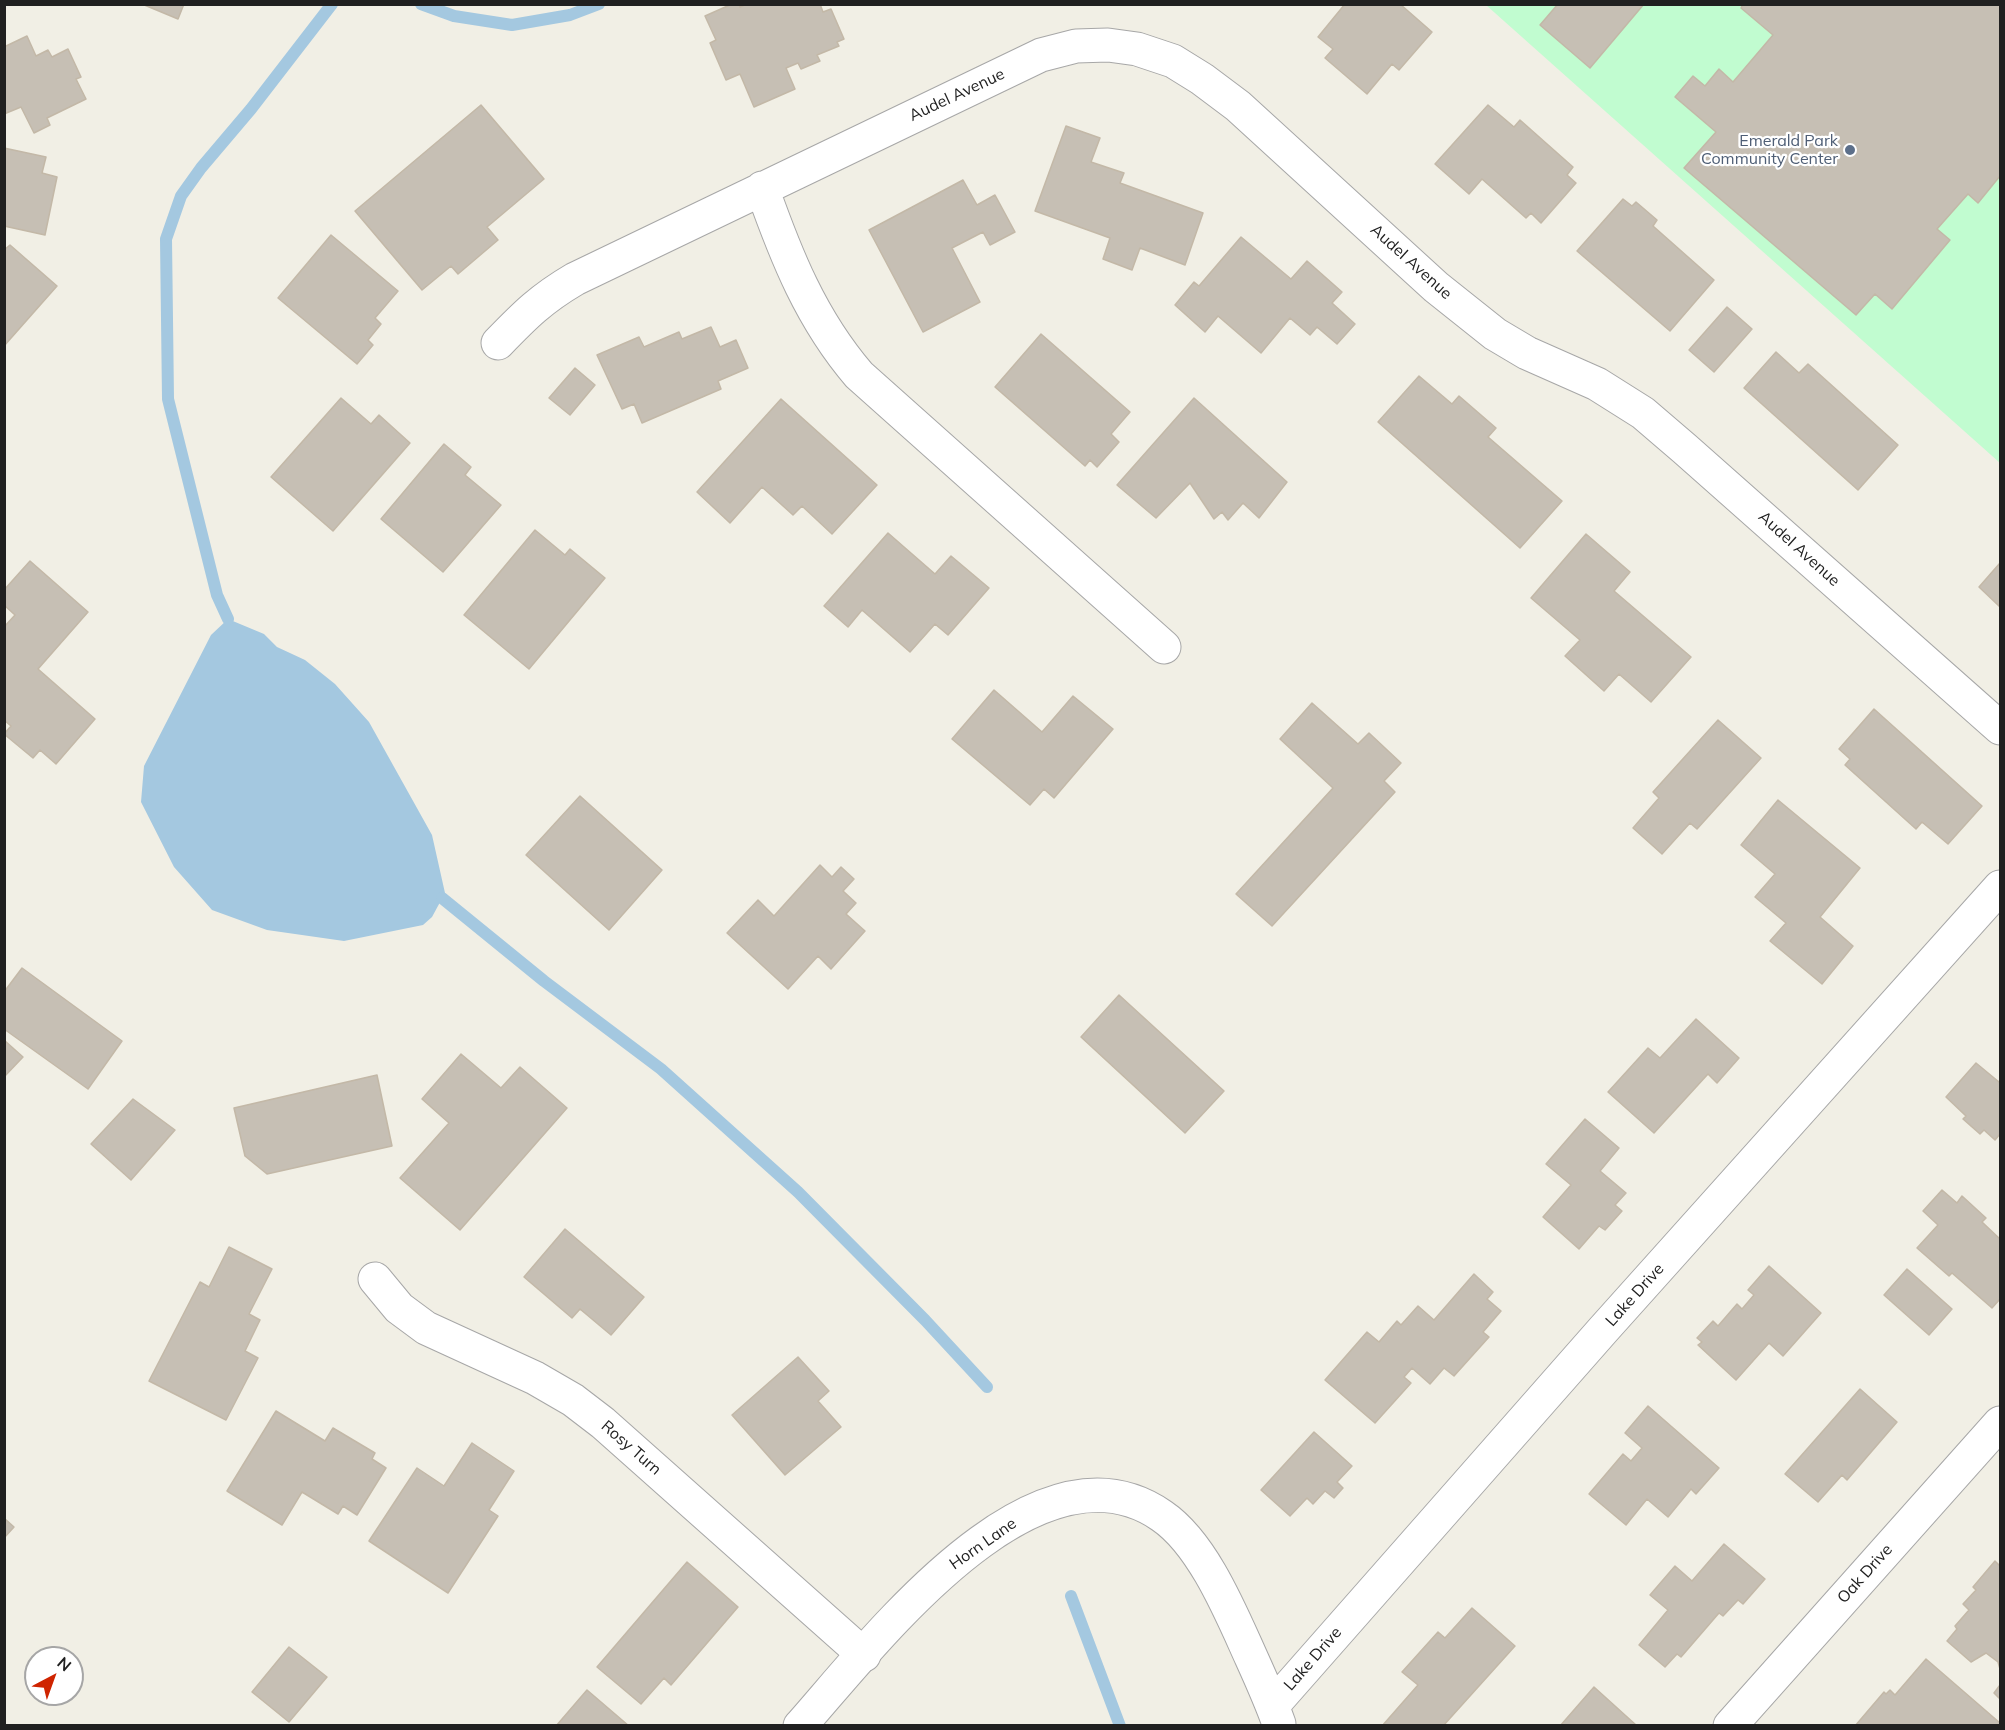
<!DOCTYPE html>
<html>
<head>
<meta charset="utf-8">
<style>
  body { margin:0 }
  #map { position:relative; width:2005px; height:1730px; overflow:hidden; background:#f1efe5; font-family:Mulish,sans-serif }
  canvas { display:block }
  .frame { position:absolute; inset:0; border:6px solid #202020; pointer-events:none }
  .north { position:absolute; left:24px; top:1646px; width:60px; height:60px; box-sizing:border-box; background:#fff; border:2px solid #a6a6a6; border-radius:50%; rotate:41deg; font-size:16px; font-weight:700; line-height:24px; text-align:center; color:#202020 }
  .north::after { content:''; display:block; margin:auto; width:21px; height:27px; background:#cf2400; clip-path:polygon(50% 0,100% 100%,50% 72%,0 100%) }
</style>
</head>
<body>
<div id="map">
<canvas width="2005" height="1730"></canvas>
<div class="frame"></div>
<div class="north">N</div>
</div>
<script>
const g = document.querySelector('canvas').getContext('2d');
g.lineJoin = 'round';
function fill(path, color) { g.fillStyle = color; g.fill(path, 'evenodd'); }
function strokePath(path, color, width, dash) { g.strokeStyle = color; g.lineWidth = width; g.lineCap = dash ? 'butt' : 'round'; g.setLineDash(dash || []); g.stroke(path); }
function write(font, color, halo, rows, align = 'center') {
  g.font = font + ' Mulish,sans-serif'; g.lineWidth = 4.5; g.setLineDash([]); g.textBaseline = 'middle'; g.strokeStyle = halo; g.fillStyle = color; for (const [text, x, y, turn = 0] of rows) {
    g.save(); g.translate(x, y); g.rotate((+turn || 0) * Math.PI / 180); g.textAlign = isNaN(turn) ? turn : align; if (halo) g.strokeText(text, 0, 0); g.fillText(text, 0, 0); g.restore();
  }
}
fill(new Path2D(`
  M1486,5H2000V463Z`), '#c1fcd0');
fill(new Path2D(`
  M228,619L264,634L277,647L305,660L335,684L369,722L432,835L445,893L432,917L423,925L344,941L267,930L212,910L174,867L141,802L144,766L211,635Z`), '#a4c8e0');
strokePath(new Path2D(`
  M421,4L454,16L512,25L570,15L599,4
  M228,619L217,595L168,399L166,239L181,196L201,168L251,109L332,4
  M442,898L544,981L661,1069L798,1192L925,1320L987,1387
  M1071,1596L1120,1726`), '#a4c8e0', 12);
const building = new Path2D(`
  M142,4H184L178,19Z
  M732,4H739L740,7L747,4H820L823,12L831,9L844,39L837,42L839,46L817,55L820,61L801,69L798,63L786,68L795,89L754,107L740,74L726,80L710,43L716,40L705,16Z
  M1345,4H1400L1432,32L1399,70L1392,64L1367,94L1325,58L1333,49L1318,37Z
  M1558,4H1644L1590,68L1540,25Z
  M1743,4H2000V176L1978,203L1968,194L1937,229L1950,240L1892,309L1875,294L1856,315L1684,168L1716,132L1675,97L1693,76L1705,86L1719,69L1733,82L1773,35L1741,8Z
  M27,36L36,56L48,50L52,57L68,49L81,77L76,79L86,99L47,118L50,125L34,133L21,107L4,114V47Z
  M481,105L544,179L487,227L498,240L458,274L451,266L422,290L355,211Z
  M1488,105L1514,127L1520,120L1573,167L1567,175L1576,183L1541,223L1531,213L1526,218L1482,179L1469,194L1435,164Z
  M1066,126L1100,138L1091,162L1124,173L1120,183L1203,213L1185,265L1140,248L1132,270L1103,259L1110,238L1035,211Z
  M4,148L46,157L42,173L57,177L45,235L4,226Z
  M963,180L977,205L995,195L1015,232L990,245L983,232L952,248L980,302L923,332L869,230Z
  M1623,199L1632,206L1636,202L1657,220L1653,226L1714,280L1670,331L1577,251Z
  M331,235L398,291L375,318L381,324L368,340L373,345L357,364L278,298Z
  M1241,237L1291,279L1307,261L1342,292L1332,303L1355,324L1337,344L1317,327L1310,335L1290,318L1261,353L1218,316L1205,332L1175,305L1194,282L1199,286Z
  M10,245L57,286L4,346V250Z
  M1727,307L1752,329L1714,372L1689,350Z
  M711,327L720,347L736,340L748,368L718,381L721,389L642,423L634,404L622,409L597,355L639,337L644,347L679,332L682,339Z
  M1041,334L1130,412L1111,434L1119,442L1097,467L1090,460L1085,466L995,387Z
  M1776,352L1799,373L1808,364L1898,445L1858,490L1744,388Z
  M575,368L595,385L570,415L549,398Z
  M1419,376L1452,404L1459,396L1496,428L1488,437L1562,501L1520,548L1378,422Z
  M341,398L371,424L379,415L410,443L333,531L271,477Z
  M1194,398L1287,482L1259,518L1243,503L1228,520L1222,512L1214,519L1190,483L1156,518L1117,485Z
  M781,399L877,485L832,534L802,506L793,515L762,487L730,523L697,492Z
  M444,444L471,467L465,475L501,505L443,572L381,519Z
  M535,530L565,555L570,549L605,578L529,669L464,615Z
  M888,533L935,574L951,556L989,588L948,635L935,624L910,652L862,610L848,627L824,606Z
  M1586,534L1630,572L1614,591L1691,657L1651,702L1619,674L1604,691L1565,656L1580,640L1531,598Z
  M30,561L88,612L38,669L95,719L56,764L40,750L33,758L4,734L11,726L4,720V627L15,615L4,605V590Z
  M2000,563V607L1979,587Z
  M994,690L1042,732L1073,696L1113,729L1054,798L1044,789L1030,805L952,739Z
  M1312,703L1358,744L1369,733L1401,763L1384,781L1395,792L1272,926L1236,894L1333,788L1280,739Z
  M1874,709L1982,806L1948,844L1922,822L1916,829L1845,765L1850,759L1839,749Z
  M1718,720L1761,758L1697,829L1690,823L1662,854L1633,828L1659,798L1653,792Z
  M580,796L662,870L609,930L526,855Z
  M1778,800L1860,868L1820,917L1853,946L1822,984L1770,941L1786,923L1755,897L1775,874L1741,845Z
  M820,865L832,877L841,867L854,879L843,891L856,903L846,914L865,931L831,969L818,956L788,989L727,933L758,900L774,916Z
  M22,968L122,1041L88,1089L4,1029V992Z
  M1119,995L1224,1091L1185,1133L1081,1037Z
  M1696,1019L1739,1058L1717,1083L1708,1074L1654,1133L1608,1092L1648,1048L1660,1058Z
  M4,1040L23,1057L4,1077Z
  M461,1054L501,1088L520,1067L567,1108L460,1230L400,1178L449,1123L422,1099Z
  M1976,1063L1999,1082L2000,1080V1134L1995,1140L1984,1130L1980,1134L1963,1119L1966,1116L1946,1097Z
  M377,1075L392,1146L267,1174L245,1156L234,1108Z
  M133,1099L175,1130L131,1180L91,1144Z
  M1585,1119L1619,1148L1600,1171L1626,1193L1615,1205L1622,1211L1605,1230L1599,1226L1579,1249L1543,1217L1571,1185L1546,1164Z
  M1942,1190L1957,1203L1962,1196L1986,1218L1982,1222L2000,1239V1299L1992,1308L1952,1273L1949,1276L1917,1248L1938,1225L1923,1211Z
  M565,1229L644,1297L611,1335L580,1309L572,1318L524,1277Z
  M229,1247L272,1269L249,1314L260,1320L245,1351L258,1358L226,1420L149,1381L200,1282L209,1287Z
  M1769,1266L1821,1313L1783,1356L1769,1343L1736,1380L1698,1345L1702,1342L1697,1338L1713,1321L1718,1326L1737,1304L1742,1309L1754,1295L1748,1290Z
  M1907,1269L1952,1309L1929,1335L1884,1295Z
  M1474,1274L1493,1292L1487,1299L1501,1311L1483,1332L1489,1337L1454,1376L1444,1368L1430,1384L1412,1368L1404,1377L1411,1383L1375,1423L1325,1380L1367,1332L1379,1342L1397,1321L1401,1325L1418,1306L1434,1320Z
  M798,1357L829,1391L818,1401L841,1427L785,1475L732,1415Z
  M1860,1389L1897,1422L1847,1480L1842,1475L1818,1502L1785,1474Z
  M1648,1406L1719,1468L1696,1494L1691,1489L1668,1517L1647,1499L1626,1525L1589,1494L1623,1454L1631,1461L1642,1448L1625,1433Z
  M276,1411L325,1441L333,1428L375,1453L372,1459L386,1468L357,1515L343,1506L338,1514L302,1492L282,1525L227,1491Z
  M1314,1432L1352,1466L1337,1482L1343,1488L1334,1498L1325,1491L1313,1504L1307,1498L1290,1516L1261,1490Z
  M472,1443L514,1471L489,1510L498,1516L448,1593L369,1541L417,1468L444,1486Z
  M4,1518L14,1527L4,1538Z
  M1724,1544L1765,1579L1743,1604L1738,1600L1723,1616L1719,1613L1681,1657L1677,1654L1665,1667L1639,1645L1668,1610L1650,1595L1675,1566L1692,1581Z
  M1995,1561L2000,1566V1669L1998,1662L1986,1653L1971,1662L1947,1641L1957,1629L1955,1626L1969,1610L1963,1604L1976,1590L1973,1587Z
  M687,1562L738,1607L671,1685L664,1678L641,1704L597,1667Z
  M1472,1608L1515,1646L1443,1726H1382L1418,1685L1402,1672L1438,1632L1445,1638Z
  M289,1647L327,1677L289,1722L252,1692Z
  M1926,1659L2000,1723V1726H1855L1884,1692L1886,1694L1890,1690L1895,1695Z
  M2000,1685V1699L1994,1693Z
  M1594,1687L1636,1725L1635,1726H1560Z
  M587,1690L629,1726H556Z`);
fill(building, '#c6bfb4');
strokePath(building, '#c3b8a7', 1.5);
const minor = new Path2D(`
  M762,188C786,256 811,319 859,375L1164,647
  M498,343C525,315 541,299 575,279L1041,55L1076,46L1108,45L1137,49L1173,61L1202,79L1238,106L1436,287L1495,334L1527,353L1597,384L1643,413L1685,449L2000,728
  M375,1279L399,1308L426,1328L535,1378L573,1400L603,1423L864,1655
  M1730,1726L2000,1423`);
const tertiary = new Path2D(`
  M1273,1705L1603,1330L2000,887
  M800,1726C873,1644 1035,1428 1162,1516C1203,1544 1231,1613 1251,1657C1261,1679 1271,1701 1279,1724`);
strokePath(minor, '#a7a7a7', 35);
strokePath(tertiary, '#a7a7a7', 35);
strokePath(minor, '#fff', 33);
strokePath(tertiary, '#fff', 33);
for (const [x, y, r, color] of [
  [1850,150,6,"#5c6f8a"]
]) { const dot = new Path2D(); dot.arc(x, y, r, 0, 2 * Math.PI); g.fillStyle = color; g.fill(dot); strokePath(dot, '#fff', 2); }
write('16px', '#202020', '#fff', [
  ["Audel Avenue",957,95,-25],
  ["Audel Avenue",1411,262,42],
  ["Audel Avenue",1799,549,42],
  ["Lake Drive",1635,1295,-48],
  ["Rosy Turn",631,1448,41],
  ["Horn Lane",983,1544,-35],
  ["Oak Drive",1865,1574,-48],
  ["Lake Drive",1313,1659,-49]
]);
write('16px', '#4e5e75', '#fff', [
  ["Emerald Park",1838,141],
  ["Community Center",1838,159]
], 'right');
</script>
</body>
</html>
